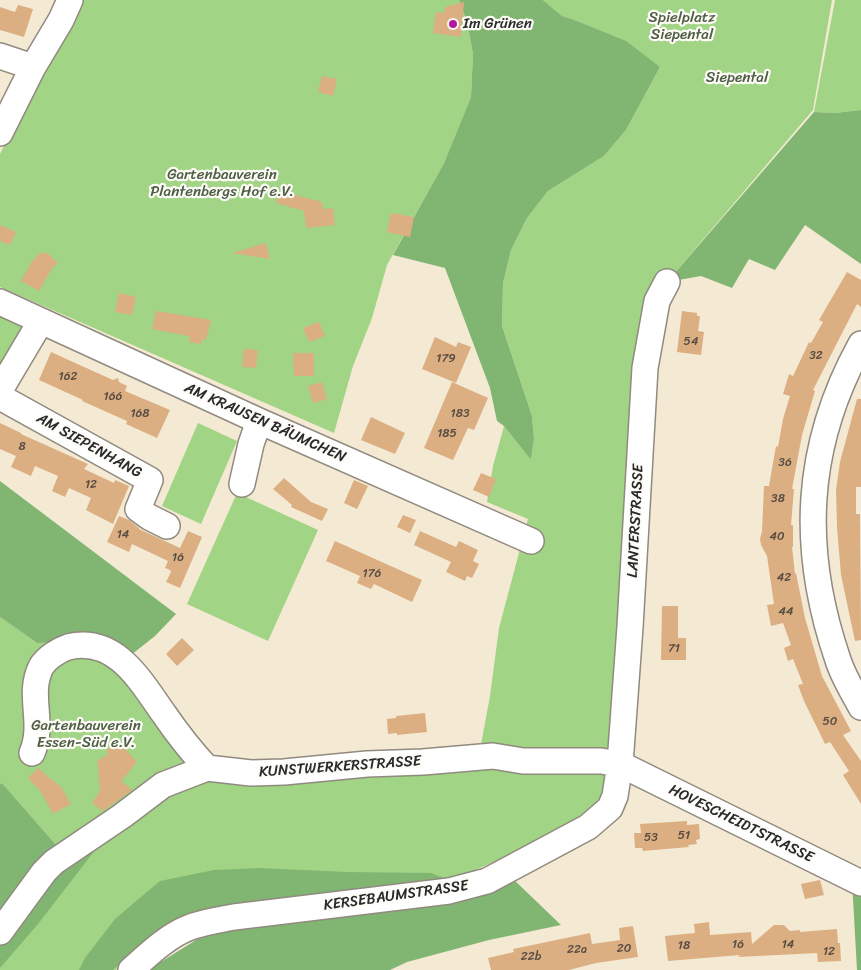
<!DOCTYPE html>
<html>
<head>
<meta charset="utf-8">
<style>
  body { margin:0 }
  canvas { display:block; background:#f4e9d3 }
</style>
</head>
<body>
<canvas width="861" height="970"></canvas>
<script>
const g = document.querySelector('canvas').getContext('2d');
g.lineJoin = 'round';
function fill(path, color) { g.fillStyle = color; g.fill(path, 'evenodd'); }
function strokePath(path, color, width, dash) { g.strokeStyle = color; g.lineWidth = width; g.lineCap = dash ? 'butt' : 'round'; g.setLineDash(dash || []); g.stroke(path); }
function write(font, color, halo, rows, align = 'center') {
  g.font = font + ' Sriracha,sans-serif'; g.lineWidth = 4.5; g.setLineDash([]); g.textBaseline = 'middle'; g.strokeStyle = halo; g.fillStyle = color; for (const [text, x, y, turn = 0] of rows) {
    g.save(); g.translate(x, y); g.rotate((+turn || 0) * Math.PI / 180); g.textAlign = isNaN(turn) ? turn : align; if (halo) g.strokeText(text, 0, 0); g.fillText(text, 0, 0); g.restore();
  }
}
fill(new Path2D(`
  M78,0H459L467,22L473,54L471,97L444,163L387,265L372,318L353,366L334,433L0,287V154Z
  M543,0H832L813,110L667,282L657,301L614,796L585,823L447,882L288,902L132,954L116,970H0V964L57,846L2,783L0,784V617L37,643L115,640L151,674L171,714L210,758L229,765L480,750L490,696L499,628L528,519L487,502L493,466L504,426L531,460L534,439L532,416L502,326L503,283L511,250L527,218L548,191L604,156L626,130L660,67L598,30L572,19L562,16Z
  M835,0H861V110L835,113L814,112Z
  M0,305L38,323L0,386Z
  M198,423L237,441L201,524L162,506Z
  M237,493L318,530L268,641L187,604Z`), '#a1d484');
fill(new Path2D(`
  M459,0H543L562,16L572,19L626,41L660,67L626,130L604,156L548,191L527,218L511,250L503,283L502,326L532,416L534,439L531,460L504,426L497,421L490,388L445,268L393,255L444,163L471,97L473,54L467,22Z
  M861,110V264L805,225L775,270L749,259L732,288L701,276L667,282L814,112L835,113Z
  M0,481L176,614L155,636L131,655L115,640L37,643L0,617Z
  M2,783L57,846L99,845L38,924L0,968V784Z
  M259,868L347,872L431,873L449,880L364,893L132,953L113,970H79L85,958L115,919L160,881L214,870Z
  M511,877L561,925L489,940L407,962L390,970H148L204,935L293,915Z
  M852,881L861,885V970H857Z`), '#80b672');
fill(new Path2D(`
  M464,2L461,37L433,33L436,12L444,13L445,7Z
  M18,5L33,9L24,37L0,30V7L15,12Z
  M322,76L337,79L333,96L318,92Z
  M279,191L322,202L323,209L333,208L335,225L306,228L304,211L276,203Z
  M391,213L414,217L410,237L387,232Z
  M0,225L16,232L10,245L0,241Z
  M266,243L270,259L232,253Z
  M40,253H47L58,263L52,268L39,291L21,281L31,263Z
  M847,272L861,280V307L857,304L813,390L815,391L802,435L792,489H794L791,525H793V547H792L795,574L796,573L805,618L822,676L851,731L843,735L861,761V804L843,775L849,771L830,742L825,744L804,701L798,685L803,684L793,659L788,661L784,648L791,645L783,623L771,626L767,605L774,604L767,556L761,545L760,539L762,531L764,486H769L776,446L778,447L783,419L790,396L783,394L789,374L793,376L809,342L811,343L823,322L819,320Z
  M119,293L136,297L132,315L115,312Z
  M156,311L211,320L206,340L202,339L201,344L189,342L190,337L188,336L152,329Z
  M682,311L697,313V316H700L698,331L704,332L701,355L677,352Z
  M319,322L325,336L309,342L303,328Z
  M435,337L456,347L458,342L471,347L456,383L422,369Z
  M244,349L258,350L256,368L242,367Z
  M51,352L113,380L118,378L119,382L127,386L125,391L170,410L157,438L126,424L127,421L82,401L83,400L39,380Z
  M293,353H314V376H294Z
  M322,382L327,399L313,403L308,386Z
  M452,382L488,398L474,430L468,428L453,460L424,448Z
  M857,399H861V487H856V514H860L861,640L855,641L841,575L837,527L836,490L840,462Z
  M371,417L405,433L395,454L361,440Z
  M0,423L21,433V434L88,464L84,469L114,483L115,480L129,486L113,524L86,510L91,498L69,488L65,497L52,491L58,476L35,466L31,476L11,467L16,456L0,449Z
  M481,473L496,479L489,497L473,490Z
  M284,478L311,502L328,509L322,521L291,507L292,505L273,489Z
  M354,480L368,486L357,509L344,503Z
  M403,515L416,520L410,533L397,527Z
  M119,516L129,520L139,528V529L180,548L188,531L202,537L180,588L166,582L171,572L170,570L165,568L168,561L132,544L129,552L107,542Z
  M420,531L456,547L459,541L478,550L473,561L479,564L472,578L467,576L465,581L446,572L451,562L414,545Z
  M335,541L422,580L412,602L374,584L371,589L357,583L360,576L326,561Z
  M662,606H678V638H686V660H661Z
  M182,638L194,650L177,666L166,654Z
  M425,713L427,732L397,735V733L388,734L387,719L396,718V716Z
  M118,741L137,762L121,781L132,790L103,811L92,803L100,791L98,766L97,761L109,754L106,751Z
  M38,768L59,786L60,785L71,804L53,814L41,792L28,778Z
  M687,821V825L699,824L700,839L696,840L697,844L688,845L689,847L643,851L642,848H635L634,833H641L640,824Z
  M820,880L824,895L805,899L801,884Z
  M709,922L710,935L751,932L752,944L774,925H784L790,931L800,930V932L837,929L838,943H840L841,961L818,962L817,953L738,957L740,955L668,961L665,936L695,933L694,924Z
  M633,926L638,957L596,963L569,970H491L488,958L514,952L513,949L590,933L592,944L620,940L619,928Z`), '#dcaf83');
const minor = new Path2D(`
  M0,56L33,67
  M0,133L33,67L61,20L70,0
  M0,302L259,421L531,541
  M861,344C804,447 800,549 838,660C843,676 853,692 861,707
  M0,390L41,321
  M0,397L150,480L138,509L149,517L167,526
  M242,484L251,444L259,421
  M32,753C45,723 27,695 41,667C46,658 59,650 68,647C116,635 141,682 164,714C177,733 191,751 207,768
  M0,932L44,872L54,862L122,816L163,785L207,768L251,773L284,772L367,764L423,762L493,756L523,761H601L620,764L861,883
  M131,970C148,955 166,937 188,928C203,922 219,920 234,917L449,891L487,881L588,827L610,808L615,796L620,764L630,627L645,368L657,301L667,282`);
strokePath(minor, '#908a7f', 28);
strokePath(minor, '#fff', 25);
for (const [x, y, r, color] of [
  [453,24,5,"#b5179e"]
]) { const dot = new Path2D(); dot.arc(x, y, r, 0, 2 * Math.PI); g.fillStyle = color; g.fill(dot); strokePath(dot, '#fdfcf7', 2); }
write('12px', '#574c41', null, [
  ["54",691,342],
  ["32",816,356],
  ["179",446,359],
  ["162",68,377],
  ["166",113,397],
  ["168",140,414],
  ["183",460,414],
  ["185",447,434],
  ["8",22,447],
  ["36",785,463],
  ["12",91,485],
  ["38",778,499],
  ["14",123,535],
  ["40",777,537],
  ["16",178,558],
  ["176",372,574],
  ["42",784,578],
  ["44",786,612],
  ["71",674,649],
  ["50",830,722],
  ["51",684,836],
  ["53",651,838],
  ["16",738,945],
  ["14",788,945],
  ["18",684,946],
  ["20",624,949],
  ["22a",577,950],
  ["12",829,952],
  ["22b",531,957]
]);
write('15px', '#4e5e46', '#fdfcf7', [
  ["Spielplatz",682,18],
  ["Siepental",682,35],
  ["Siepental",737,78],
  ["Gartenbauverein",222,175],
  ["Plantenbergs Hof e.V.",222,192],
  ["Gartenbauverein",86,726],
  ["Essen-Süd e.V.",86,743]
]);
write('15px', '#2b2b2b', '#fdfcf7', [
  ["Im Grünen",463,24]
], 'left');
write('15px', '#2b2b2b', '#fdfcf7', [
  ["AM KRAUSEN BÄUMCHEN",265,423,24],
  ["AM SIEPENHANG",89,446,29],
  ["LANTERSTRASSE",636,521,-87],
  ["KUNSTWERKERSTRASSE",340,767,-4],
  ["HOVESCHEIDTSTRASSE",741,824,26],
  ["KERSEBAUMSTRASSE",396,896,-8]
]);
</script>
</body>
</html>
